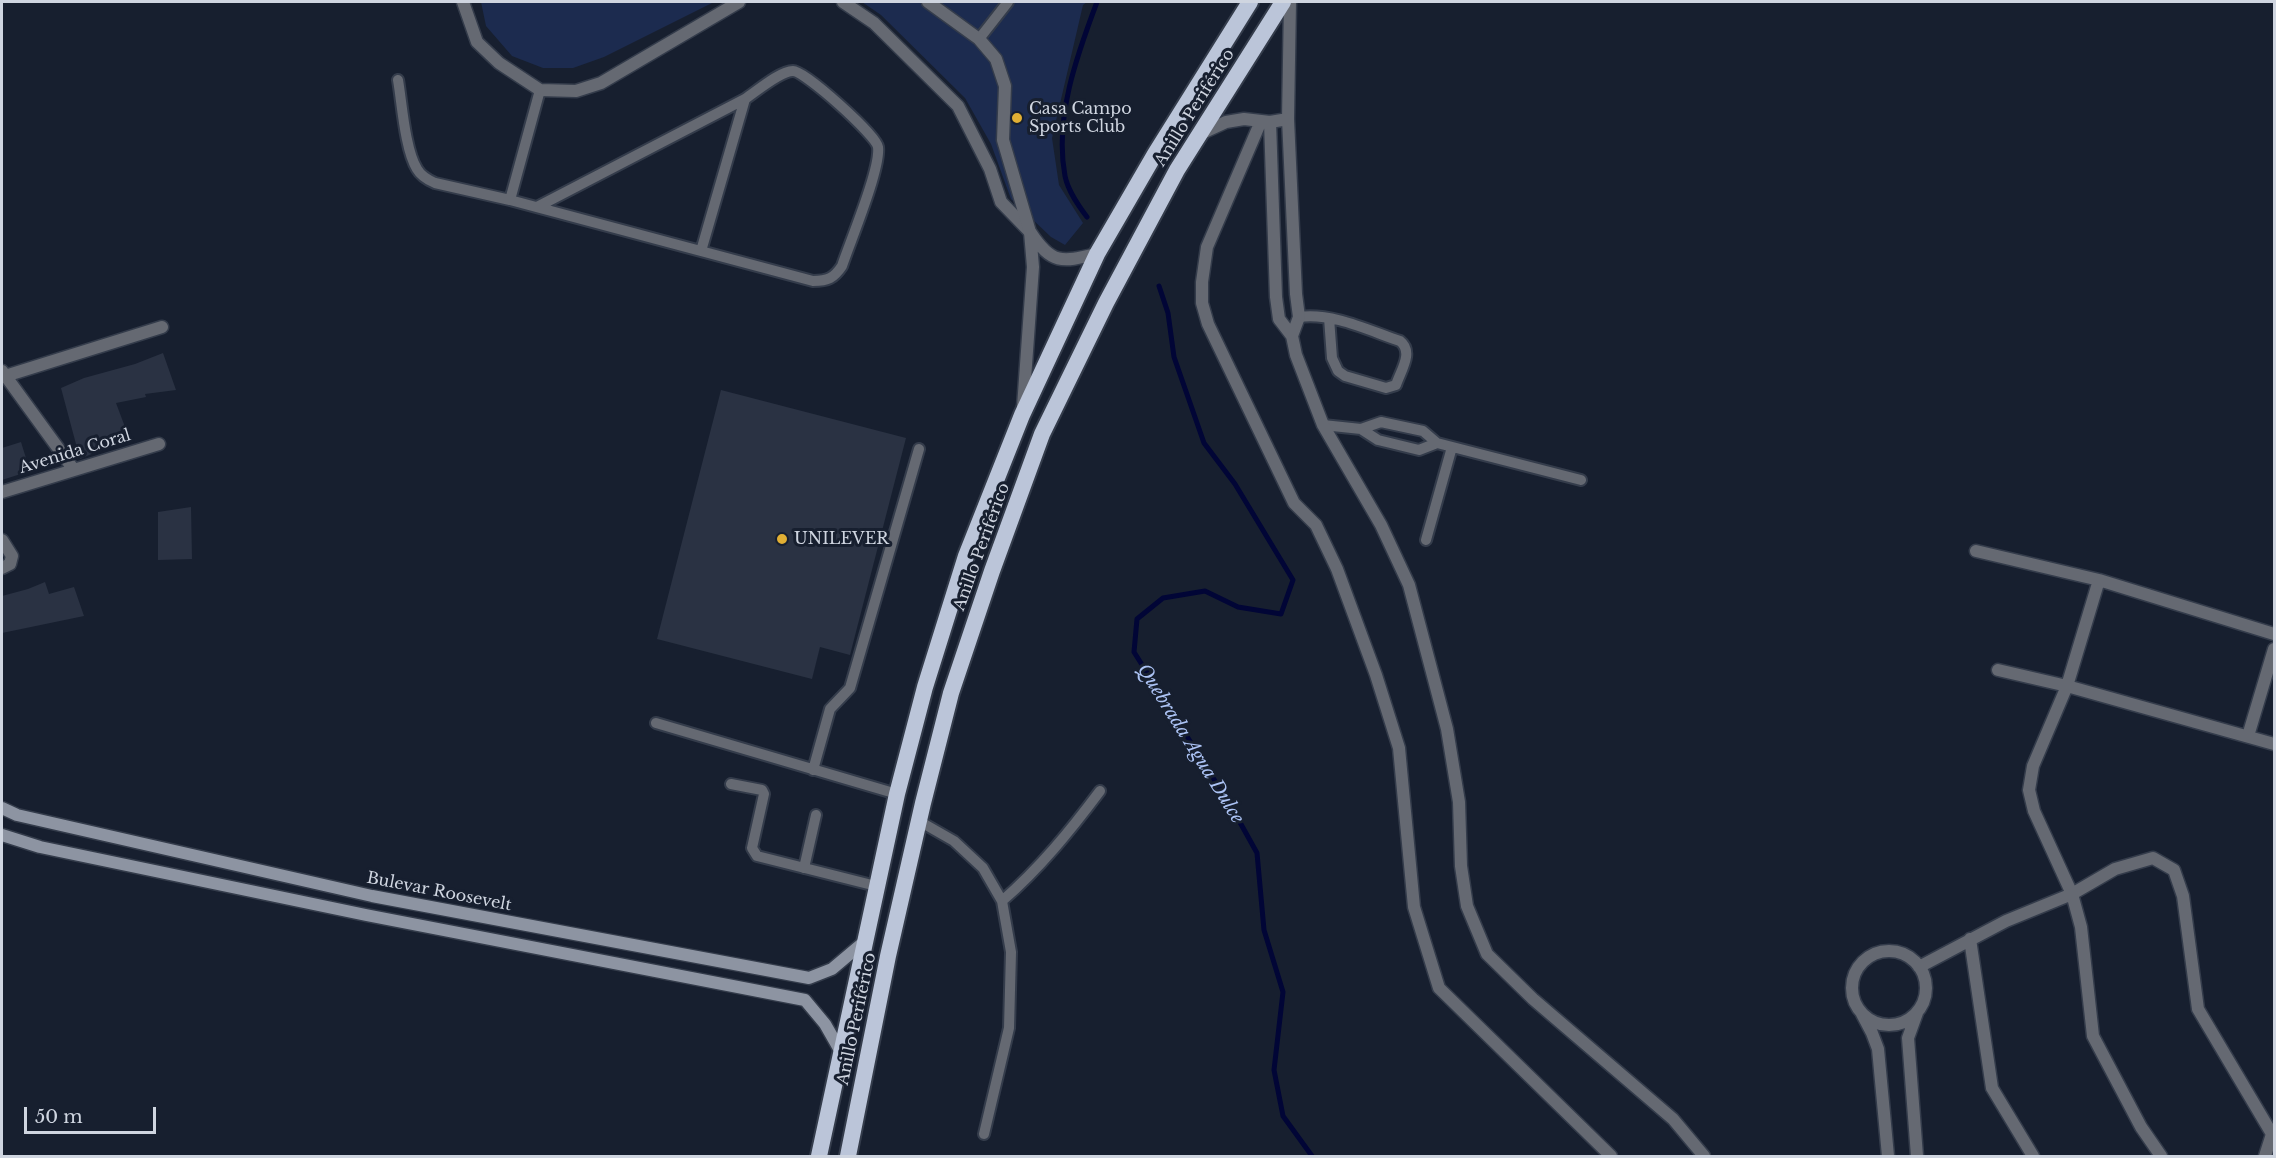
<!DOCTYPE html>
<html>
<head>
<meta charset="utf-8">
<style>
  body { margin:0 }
  #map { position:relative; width:2276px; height:1158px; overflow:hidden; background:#171f2f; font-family:"Libre Baskerville",serif }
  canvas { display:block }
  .frame { position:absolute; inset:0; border:3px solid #cfd5e0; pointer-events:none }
  .scale { position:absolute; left:24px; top:1107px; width:132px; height:27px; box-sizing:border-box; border:3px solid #cfd5e0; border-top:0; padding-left:8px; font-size:18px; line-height:21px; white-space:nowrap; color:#cfd5e0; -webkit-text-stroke:4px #171f2f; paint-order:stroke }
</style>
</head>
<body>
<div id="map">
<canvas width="2276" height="1158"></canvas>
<div class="frame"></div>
<div class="scale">50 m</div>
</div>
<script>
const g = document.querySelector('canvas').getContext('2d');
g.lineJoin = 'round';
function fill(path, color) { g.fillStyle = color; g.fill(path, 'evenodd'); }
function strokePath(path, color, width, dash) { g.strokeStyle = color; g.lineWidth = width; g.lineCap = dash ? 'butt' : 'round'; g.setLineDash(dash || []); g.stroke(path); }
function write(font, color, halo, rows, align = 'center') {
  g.font = font + ' "Libre Baskerville",serif'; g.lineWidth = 6; g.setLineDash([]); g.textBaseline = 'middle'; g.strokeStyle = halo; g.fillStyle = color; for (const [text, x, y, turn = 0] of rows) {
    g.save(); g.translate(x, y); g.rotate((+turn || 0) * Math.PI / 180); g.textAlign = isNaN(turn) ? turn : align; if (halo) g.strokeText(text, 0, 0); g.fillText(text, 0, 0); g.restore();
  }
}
fill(new Path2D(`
  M481,2H714L604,57L573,68H543L512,56L486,26Z
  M862,2H1087L1083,5L1052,138L1059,185L1083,223L1065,245L1051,237L1011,199L991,144L965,98L881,15Z`), '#1c2b4f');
strokePath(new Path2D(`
  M1087,217C1078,205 1068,191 1065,176C1054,118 1077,55 1097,2
  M1159,286L1168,313L1174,357L1204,443L1235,484L1293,580L1281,614L1238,607L1205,591L1163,598L1137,619L1134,652L1232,808L1257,853L1264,930L1283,992L1274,1070L1283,1116L1312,1156`), '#010536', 5);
fill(new Path2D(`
  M163,353L176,390L145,394L146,397L116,403L131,443L105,448L80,459L61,388L84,378L135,364Z
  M721,390L906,438L850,655L820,647L812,679L657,639Z
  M21,442L30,471L2,480V448Z
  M191,507L192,559L158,560V512Z
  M45,582L49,594L74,587L84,616L2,633V596L28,589Z`), '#2a3243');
const service = new Path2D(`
  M979,39L1008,2
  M398,80C402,103 405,150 417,169C421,176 428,180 435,183L510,200L813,281C828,281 834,278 842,266C850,242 881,168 878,147C876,135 805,71 793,71C780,71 757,91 745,99L537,207
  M510,200L540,90
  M701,251L745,99
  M1299,317C1332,312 1370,331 1400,341C1414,352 1401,370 1396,385L1386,388L1345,376L1338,371L1332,358L1329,318
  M1323,425L1361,429L1378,440L1419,450L1437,443
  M1361,429L1381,422L1423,431L1437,443L1581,480
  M1426,540L1452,447
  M656,723L897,794
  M813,770L830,709L850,688L919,449
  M731,784L762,790L764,794L752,848L757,856L876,886
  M919,821L954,841L983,868L1002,901L1011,952L1009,1028L984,1134
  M804,868L816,815
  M1002,901C1040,868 1070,831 1100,791`);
const minor = new Path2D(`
  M463,2L477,42L499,63L540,90L576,91L601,83L739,2
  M843,2L874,23L958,106L990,169L1001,202L1030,232
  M1290,2L1288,119L1296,294L1299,317L1292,336
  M1261,121L1207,247L1202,282V303L1208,324L1294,503L1316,525L1337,569L1376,675L1399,748L1414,907L1439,988L1611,1156
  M1270,122L1276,297L1279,319L1292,336L1296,355L1323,425L1381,525L1409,585L1447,729L1459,802L1461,866L1467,906L1487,954L1533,999L1673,1119L1704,1156
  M1200,134L1226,122L1244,119L1270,122L1288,119
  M2,371L74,470
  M2,377L162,327
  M2,492L159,444
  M2,540L12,556L10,564L2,568
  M1976,551L2099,580L2274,634
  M2099,580L2067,686L2033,766L2029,790L2034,811L2072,894L2081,927L2093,1036L2141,1127L2161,1156
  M1998,670L2067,686L2274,744
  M2248,736L2274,649
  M1970,939L1992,1088L2033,1156
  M1852 988a37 37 0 1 1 74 0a37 37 0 1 1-74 0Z
  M1919,967L2006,921L2072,894L2115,869L2153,858L2174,870L2183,896L2198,1009L2272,1134L2265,1156
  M1862,1014L1872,1033L1878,1049L1888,1156
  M1917,1156L1908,1038L1917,1013`);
const tertiary = new Path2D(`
  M928,2L979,39L996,59L1005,86L1003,140L1030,232L1033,267L1023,407
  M1031,233C1052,265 1062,262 1097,254`);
const secondary = new Path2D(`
  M2,808L17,815L372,896L809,978L832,969L864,942
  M2,835L40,847L366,915L805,1000L825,1024L841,1052`);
const trunk = new Path2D(`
  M819,1156L897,794L925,687L966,556L1022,415L1097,254L1155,154L1250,2
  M848,1156L888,956L923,803L951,693L992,571L1042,434L1106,303L1177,170L1283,2`);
strokePath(service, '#343c4b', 14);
strokePath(minor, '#343c4b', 15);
strokePath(tertiary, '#343c4b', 15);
strokePath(secondary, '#343c4b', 15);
strokePath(trunk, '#343c4b', 20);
strokePath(service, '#656972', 10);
strokePath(minor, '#656972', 12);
strokePath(tertiary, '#656972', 12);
strokePath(secondary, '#8d94a2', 12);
strokePath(trunk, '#bbc5d9', 16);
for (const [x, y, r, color] of [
  [1017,118,6,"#e1af34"],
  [782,539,6,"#e1af34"]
]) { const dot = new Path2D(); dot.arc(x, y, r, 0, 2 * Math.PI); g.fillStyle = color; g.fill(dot); strokePath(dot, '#171f2f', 2); }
write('16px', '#cfd5e0', '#171f2f', [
  ["Anillo Periférico",1195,108,-58],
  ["Avenida Coral",75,452,-17],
  ["Anillo Periférico",982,547,-70],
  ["Bulevar Roosevelt",439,892,11],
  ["Anillo Periférico",857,1019,-78]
]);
write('16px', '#cfd5e0', '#171f2f', [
  ["Casa Campo",1029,109],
  ["Sports Club",1029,127],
  ["UNILEVER",794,539]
], 'left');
write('italic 18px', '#acc3f5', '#171f2f', [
  ["Quebrada Agua Dulce",1190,744,58]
]);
</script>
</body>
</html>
